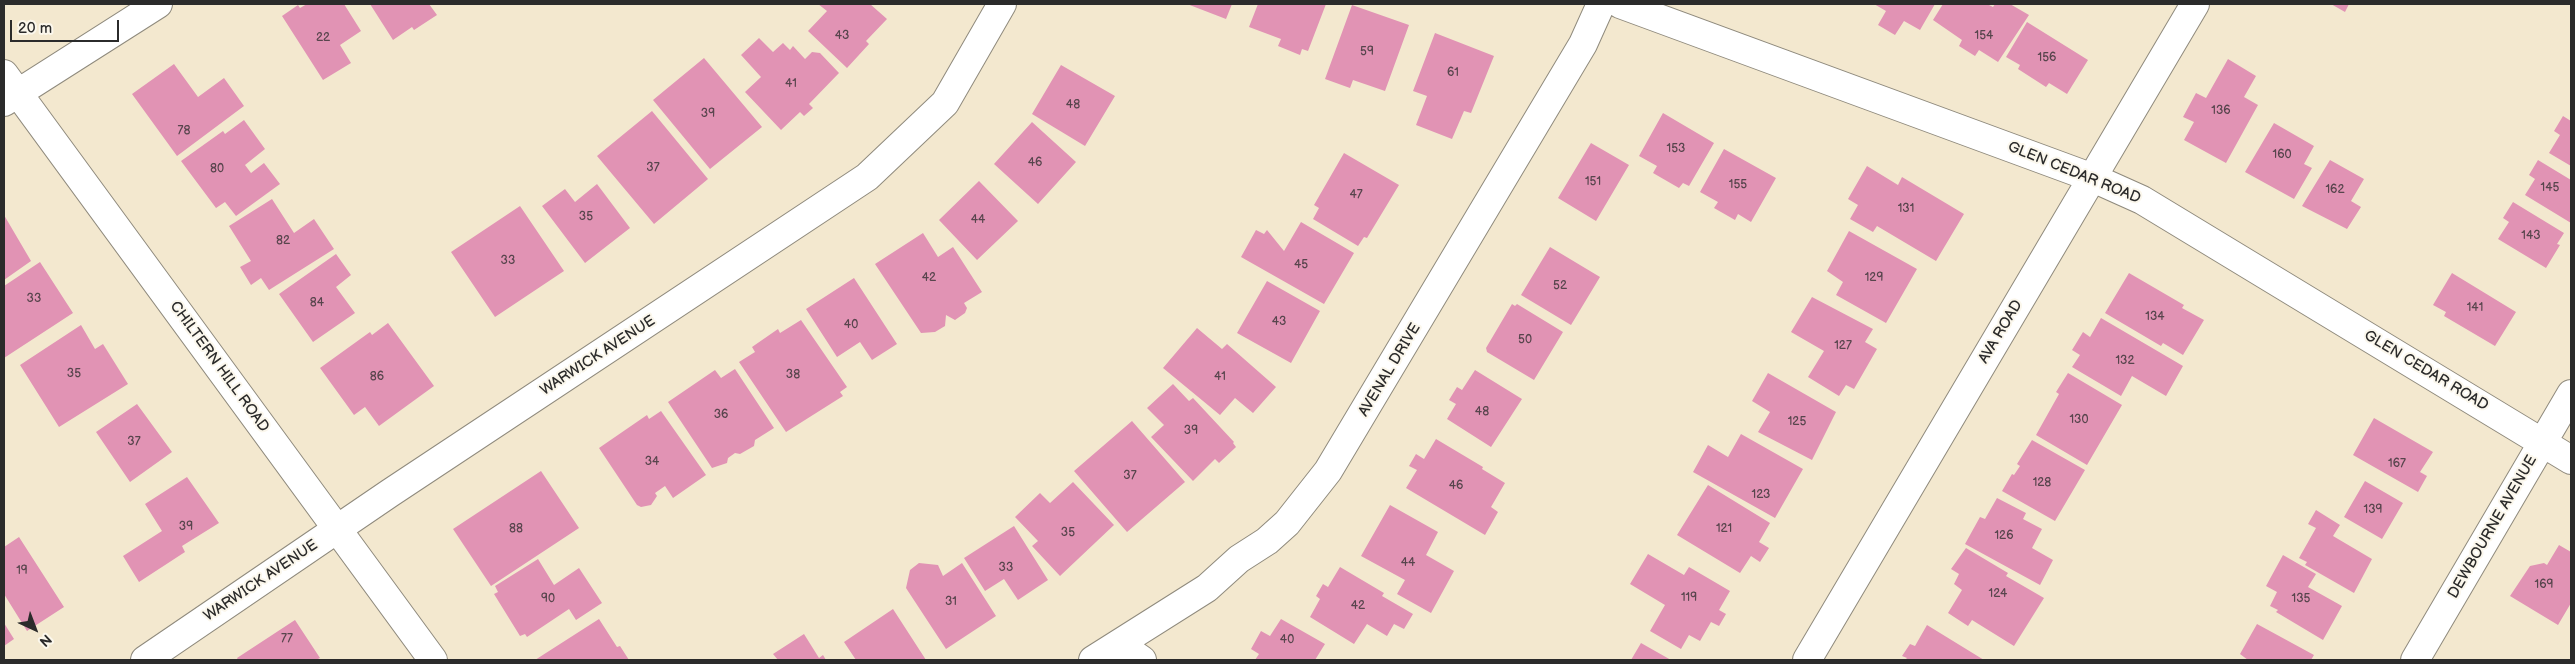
<!DOCTYPE html>
<html>
<head>
<meta charset="utf-8">
<style>
  body { margin:0 }
  #map { position:relative; width:2575px; height:664px; overflow:hidden; background:#f3e8cf; font-family:"Balsamiq Sans",sans-serif }
  canvas { display:block }
  .frame { position:absolute; inset:0; border:5px solid #2b2b2b; pointer-events:none }
  .north { position:absolute; left:10px; top:604px; width:50px; height:50px; -webkit-text-stroke:4px #fbf7ec; paint-order:stroke; rotate:137deg; font-size:14px; font-weight:700; line-height:20px; text-align:center; color:#2b2b2b }
  .north::after { content:''; display:block; margin:auto; width:18px; height:22px; background:#2b2b2b; clip-path:polygon(50% 0,100% 100%,50% 72%,0 100%) }
  .scale { position:absolute; left:10px; top:20px; width:109px; height:22px; box-sizing:border-box; border:2px solid #2b2b2b; border-top:0; padding-left:6px; font-size:15px; line-height:18px; white-space:nowrap; color:#2b2b2b; -webkit-text-stroke:4px #fbf7ec; paint-order:stroke }
</style>
</head>
<body>
<div id="map">
<canvas width="2575" height="664"></canvas>
<div class="frame"></div>
<div class="north">N</div>
<div class="scale">20 m</div>
</div>
<script>
const g = document.querySelector('canvas').getContext('2d');
g.lineJoin = 'round';
function fill(path, color) { g.fillStyle = color; g.fill(path, 'evenodd'); }
function strokePath(path, color, width, dash) { g.strokeStyle = color; g.lineWidth = width; g.lineCap = dash ? 'butt' : 'round'; g.setLineDash(dash || []); g.stroke(path); }
function write(font, color, halo, rows, align = 'center') {
  g.font = font + ' "Balsamiq Sans",sans-serif'; g.lineWidth = 4; g.setLineDash([]); g.textBaseline = 'middle'; g.strokeStyle = halo; g.fillStyle = color; for (const [text, x, y, turn = 0] of rows) {
    g.save(); g.translate(x, y); g.rotate((+turn || 0) * Math.PI / 180); g.textAlign = isNaN(turn) ? turn : align; if (halo) g.strokeText(text, 0, 0); g.fillText(text, 0, 0); g.restore();
  }
}
fill(new Path2D(`
  M307,4H344L361,31L340,45L351,63L323,80L282,16L298,5L300,8Z
  M370,4H429L437,15L414,30L412,27L393,40Z
  M818,4H870L887,19L866,41L869,44L847,68L808,31L827,11Z
  M1187,4H1232L1226,19Z
  M1258,4H1326L1308,51L1302,49L1300,55L1278,46L1281,39L1249,27Z
  M1874,4H1935L1920,30L1904,21L1895,35L1878,25L1886,11Z
  M1943,4H1987L1993,7L1995,4H2010L2029,15L1998,62L1979,50L1975,56L1959,46L1962,40L1933,20Z
  M2331,4H2349L2345,12Z
  M1352,5L1409,25L1385,91L1353,80L1350,88L1325,79Z
  M2027,22L2088,60L2067,94L2049,83L2046,87L2018,69L2020,65L2006,57Z
  M1435,33L1494,56L1471,113L1464,111L1452,139L1416,125L1427,96L1413,91Z
  M759,38L773,52L783,43L790,50L793,46L805,59L812,52L820,53L839,73L809,104L813,108L804,116L800,112L781,130L745,92L761,77L741,55Z
  M704,58L762,127L710,169L653,100Z
  M2228,59L2256,76L2244,97L2258,105L2226,163L2184,140L2194,122L2183,117L2196,93L2206,98Z
  M174,64L198,97L224,78L244,106L177,156L132,94Z
  M1061,65L1115,96L1085,146L1032,114Z
  M652,111L708,179L654,224L597,156Z
  M1663,113L1714,143L1689,186L1683,183L1679,188L1653,173L1657,166L1639,156Z
  M2563,116L2571,121V166L2549,153L2560,135L2554,131Z
  M244,120L265,149L245,165L251,173L264,163L280,184L236,216L225,202L216,208L181,161L223,131L225,134Z
  M1032,122L1076,162L1038,204L994,164Z
  M2274,123L2314,146L2304,164L2312,168L2294,199L2245,172Z
  M1591,143L1629,165L1596,221L1558,198Z
  M1724,149L1776,178L1751,222L1738,214L1735,220L1714,208L1718,202L1700,192Z
  M1344,153L1399,185L1367,238L1364,237L1358,246L1313,219L1319,208L1314,205Z
  M2330,160L2364,179L2351,201L2361,207L2347,229L2302,206Z
  M2538,160L2571,180V223L2525,195L2535,179L2529,175Z
  M1867,166L1898,185L1902,177L1964,214L1936,261L1877,226L1873,232L1850,219L1858,205L1848,199Z
  M979,181L1018,221L977,260L939,220Z
  M597,184L630,228L585,263L542,206L565,189L575,202Z
  M272,199L294,233L314,219L334,249L269,290L261,278L251,285L240,267L251,261L229,226Z
  M2513,202L2564,233L2557,244L2560,245L2546,268L2498,239L2509,222L2503,218Z
  M520,206L564,271L495,317L451,252Z
  M4,215L31,261L4,280Z
  M1301,222L1354,253L1324,304L1241,257L1256,230L1264,234L1267,230L1284,251Z
  M1849,231L1917,269L1886,323L1836,295L1843,282L1827,271Z
  M923,233L938,257L953,247L982,292L964,303L967,308L965,313L955,320L946,315L945,326L935,332L921,333L875,264Z
  M1550,247L1600,277L1571,325L1521,295Z
  M336,254L351,275L336,287L355,313L313,342L279,294Z
  M40,262L73,313L4,358V286Z
  M2129,273L2184,305L2182,308L2204,320L2183,355L2163,343L2161,346L2105,313Z
  M2452,273L2516,312L2495,346L2444,316L2446,312L2433,305Z
  M854,278L897,344L872,360L860,342L837,357L806,309Z
  M1267,281L1320,311L1291,363L1237,333Z
  M1812,297L1873,329L1865,342L1877,349L1854,389L1846,385L1839,396L1808,377L1824,351L1791,332Z
  M1512,304L1515,306L1517,304L1563,332L1534,380L1487,352L1486,348Z
  M2101,318L2183,366L2166,396L2132,376L2121,396L2072,367L2080,355L2072,350L2083,332L2090,337Z
  M801,320L847,387L840,392L843,396L786,432L739,362L755,352L752,347L778,329L780,333Z
  M388,323L434,386L379,426L365,407L354,415L320,368L370,332L372,335Z
  M81,325L95,349L103,344L128,384L59,427L20,365Z
  M1197,328L1222,349L1227,344L1276,387L1253,413L1235,398L1220,415L1163,368Z
  M735,369L774,428L755,440L754,446L740,454L735,453L728,458L727,463L712,468L668,402L715,370L721,378Z
  M1475,370L1522,399L1491,447L1447,419L1456,404L1449,400L1457,387L1462,390Z
  M1768,373L1836,412L1812,460L1758,432L1770,412L1752,401Z
  M2068,373L2122,405L2087,465L2036,435L2059,394L2056,392Z
  M1173,384L1189,401L1193,398L1234,442L1233,443L1236,447L1219,463L1215,459L1193,481L1151,437L1164,425L1147,408Z
  M137,404L172,452L130,482L96,432Z
  M661,411L706,475L673,498L665,486L655,493L657,496L651,505L641,507L637,505L599,448L647,415L649,419Z
  M2374,418L2433,452L2420,472L2427,476L2418,492L2353,455Z
  M1132,421L1185,482L1127,532L1074,471Z
  M1741,434L1803,469L1775,518L1693,472L1708,445L1728,457Z
  M1436,439L1483,467L1482,469L1505,483L1491,507L1498,512L1485,535L1406,488L1417,470L1409,466L1416,454L1424,459Z
  M2032,440L2085,470L2055,521L2002,491L2012,474L2014,475L2020,466L2017,464Z
  M541,471L579,528L491,586L453,529Z
  M187,477L219,523L182,546L185,552L139,582L123,556L162,531L145,504Z
  M2365,481L2403,503L2382,539L2344,517Z
  M1073,482L1114,525L1060,576L1032,546L1038,541L1015,517L1040,493L1050,503Z
  M1708,485L1770,523L1759,542L1769,548L1760,562L1751,556L1740,573L1677,535Z
  M1997,498L2026,513L2023,519L2042,529L2032,548L2053,560L2040,585L1965,544L1980,517L1985,519Z
  M1390,505L1438,532L1426,555L1454,571L1431,613L1397,594L1405,580L1361,556Z
  M2316,510L2340,525L2333,536L2372,559L2354,593L2305,565L2307,562L2299,558L2316,528L2308,524Z
  M1014,526L1048,580L1018,600L1004,579L985,591L964,558Z
  M19,537L64,607L27,631L4,594V547Z
  M2559,545L2571,552V603L2558,625L2510,596L2530,566L2544,563L2547,565Z
  M1966,548L2008,573L2006,576L2044,598L2014,646L1972,620L1968,626L1948,613L1962,590L1954,584L1959,574L1951,569Z
  M1648,554L1684,575L1689,567L1730,591L1719,610L1726,614L1719,626L1711,622L1700,641L1689,635L1681,649L1650,631L1665,605L1630,584Z
  M2283,555L2316,574L2308,587L2342,606L2323,640L2276,612L2278,610L2270,606L2277,592L2266,586Z
  M538,559L554,585L579,568L602,603L576,620L569,609L527,637L525,634L520,636L494,594L498,592L495,586Z
  M919,563L938,565L943,576L962,563L996,616L946,649L906,588L910,570Z
  M1340,567L1384,593L1382,596L1413,614L1404,629L1394,624L1387,636L1367,624L1354,644L1310,617L1320,599L1316,596L1323,584L1328,587Z
  M893,609L926,660H856L844,642Z
  M599,619L617,647L620,646L629,660H535Z
  M1281,619L1325,644L1315,660H1255L1259,654L1251,649L1261,631L1270,636Z
  M295,620L320,658L316,660H238L237,658Z
  M4,623L14,639L4,646Z
  M2257,624L2314,655L2311,660H2248L2240,654Z
  M1927,625L1984,660H1905L1907,658L1902,656L1910,644L1915,646Z
  M804,634L819,658L823,655L826,660H778L773,654Z
  M1641,643L1671,660H1631Z`), '#e193b4');
const street = new Path2D(`
  M1620,4L2093,178L2142,200L2571,460
  M4,74L433,660
  M4,102L158,4
  M1119,644L1142,660
  M145,660L390,493L867,177L945,103L1002,4
  M1093,660L1207,588L1239,559L1267,541L1287,523L1328,471L1583,44L1601,4
  M1807,660L2195,4
  M2415,660L2571,394`);
strokePath(street, '#8f8a7d', 30);
strokePath(street, '#fff', 28);
write('12px', '#58454d', null, [
  ["43",842,36],
  ["154",1984,36],
  ["22",323,38],
  ["59",1367,52],
  ["156",2047,58],
  ["61",1453,73],
  ["41",791,84],
  ["48",1073,105],
  ["136",2221,111],
  ["39",708,114],
  ["78",184,131],
  ["153",1676,149],
  ["160",2282,155],
  ["46",1035,163],
  ["37",653,168],
  ["80",217,169],
  ["151",1593,182],
  ["155",1738,185],
  ["145",2550,188],
  ["162",2335,190],
  ["47",1356,195],
  ["131",1906,209],
  ["35",586,217],
  ["44",978,220],
  ["143",2531,236],
  ["82",283,241],
  ["33",508,261],
  ["45",1301,265],
  ["42",929,278],
  ["129",1874,278],
  ["52",1560,286],
  ["33",34,299],
  ["84",317,303],
  ["141",2475,308],
  ["134",2155,317],
  ["43",1279,322],
  ["40",851,325],
  ["50",1525,340],
  ["127",1843,346],
  ["132",2125,361],
  ["35",74,374],
  ["38",793,375],
  ["86",377,377],
  ["41",1220,377],
  ["48",1482,412],
  ["36",721,415],
  ["130",2079,420],
  ["125",1797,422],
  ["39",1191,431],
  ["37",134,442],
  ["34",652,462],
  ["167",2397,464],
  ["37",1130,476],
  ["128",2042,483],
  ["46",1456,486],
  ["123",1761,495],
  ["139",2373,510],
  ["39",186,527],
  ["88",516,529],
  ["121",1724,529],
  ["35",1068,533],
  ["126",2004,536],
  ["44",1408,563],
  ["33",1006,568],
  ["19",22,571],
  ["169",2544,585],
  ["124",1998,594],
  ["119",1689,598],
  ["90",548,599],
  ["135",2301,599],
  ["31",951,602],
  ["42",1358,606],
  ["77",287,639],
  ["40",1287,640]
]);
write('15px', '#2b2b2b', '#fbf7ec', [
  ["GLEN CEDAR ROAD",2074,173,22],
  ["AVA ROAD",2001,332,-59],
  ["WARWICK AVENUE",598,356,-33],
  ["CHILTERN HILL ROAD",219,367,54],
  ["AVENAL DRIVE",1390,370,-59],
  ["GLEN CEDAR ROAD",2426,371,31],
  ["DEWBOURNE AVENUE",2493,527,-60],
  ["WARWICK AVENUE",261,581,-34]
]);
</script>
</body>
</html>
